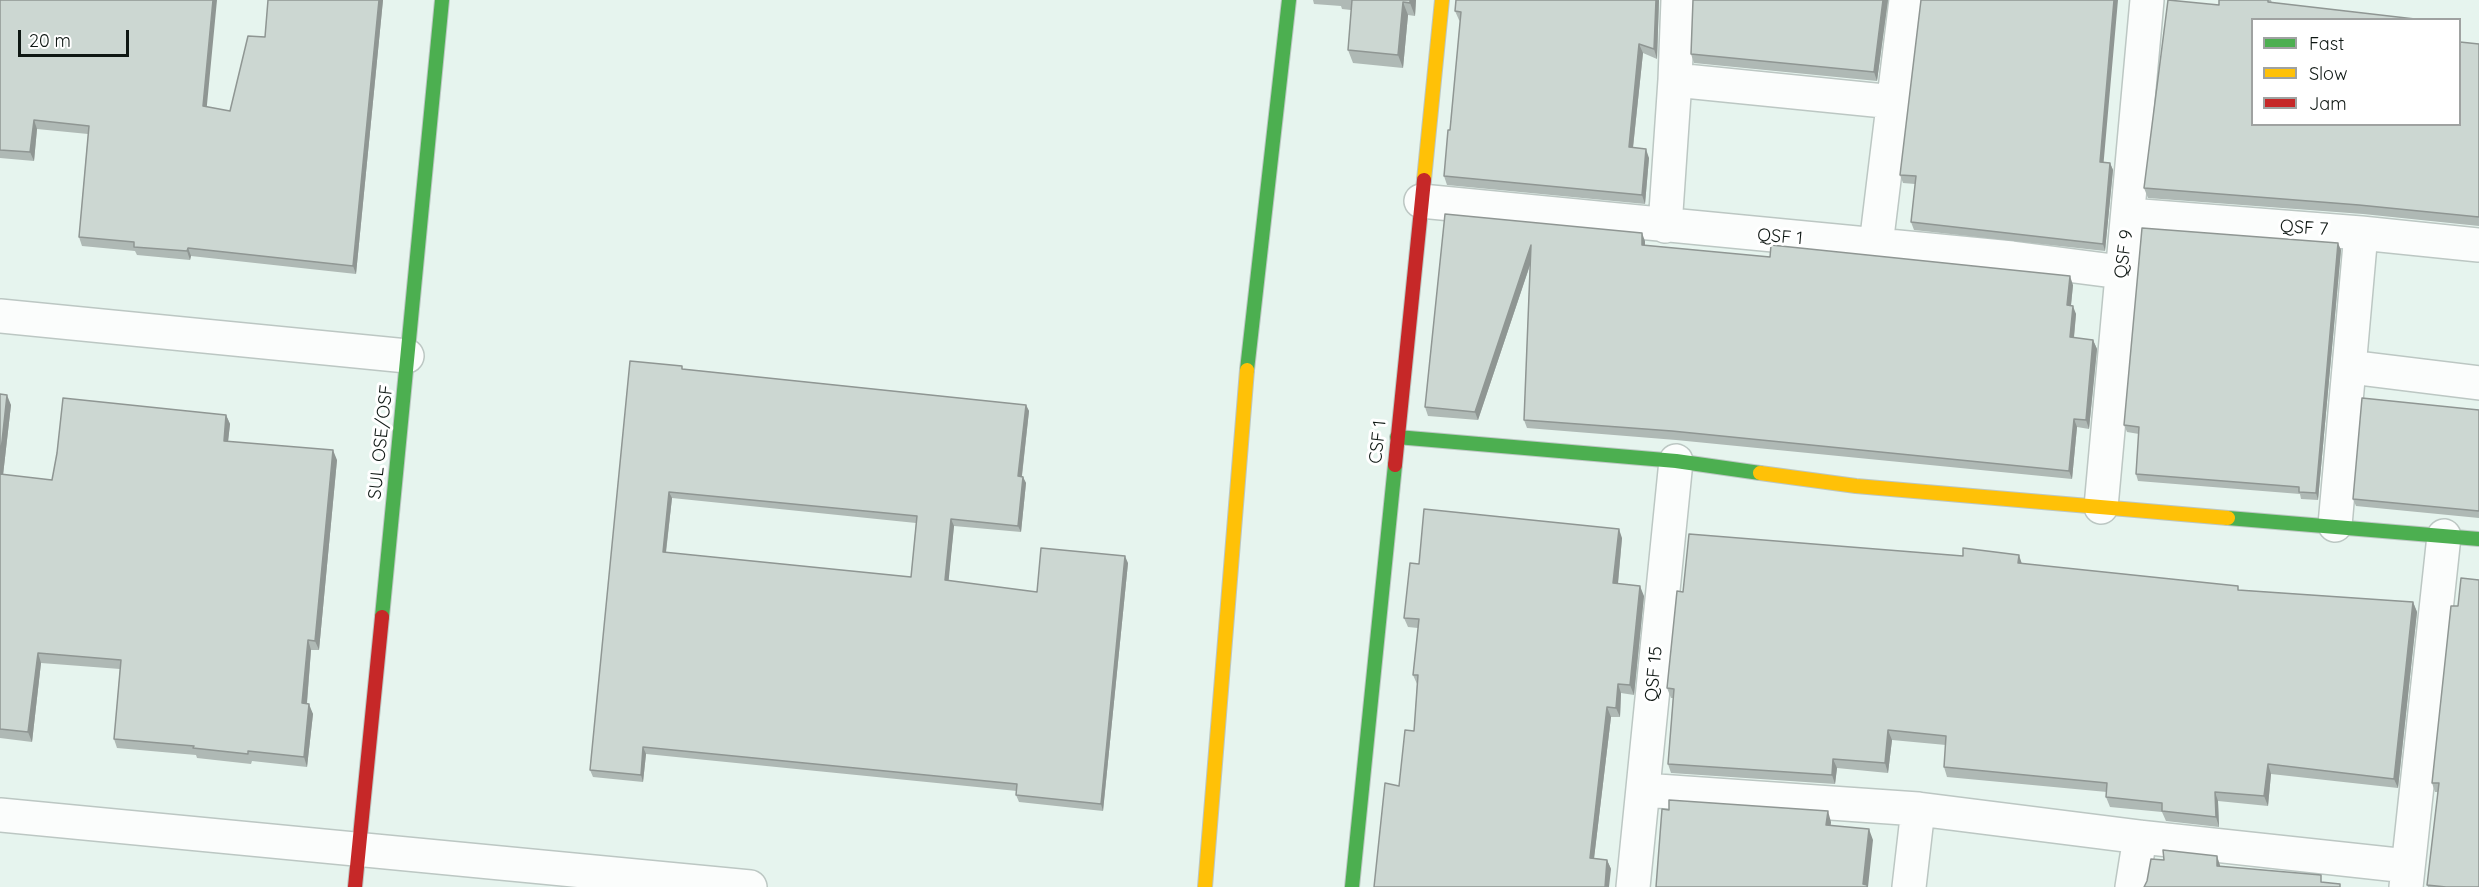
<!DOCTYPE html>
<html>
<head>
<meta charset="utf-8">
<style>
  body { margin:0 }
  #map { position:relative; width:2479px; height:887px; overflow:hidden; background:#e6f4ee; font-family:Quicksand,sans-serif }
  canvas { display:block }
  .legend { position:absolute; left:2251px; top:18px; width:210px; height:108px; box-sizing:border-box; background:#fff; border:2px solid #9fa2a1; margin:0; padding:8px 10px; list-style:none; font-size:18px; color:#0e1713 }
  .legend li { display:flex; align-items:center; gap:12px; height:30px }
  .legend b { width:30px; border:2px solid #9fa2a1 }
  .scale { position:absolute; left:18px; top:30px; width:111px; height:27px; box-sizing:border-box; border:3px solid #0e1713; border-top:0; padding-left:8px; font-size:18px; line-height:21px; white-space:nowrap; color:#0e1713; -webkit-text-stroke:4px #fff; paint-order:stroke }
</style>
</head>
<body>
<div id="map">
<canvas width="2479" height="887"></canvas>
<ul class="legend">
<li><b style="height:8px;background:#4caf50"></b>Fast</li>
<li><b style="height:8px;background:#ffc107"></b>Slow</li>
<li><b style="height:8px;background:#c62828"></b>Jam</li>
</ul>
<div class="scale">20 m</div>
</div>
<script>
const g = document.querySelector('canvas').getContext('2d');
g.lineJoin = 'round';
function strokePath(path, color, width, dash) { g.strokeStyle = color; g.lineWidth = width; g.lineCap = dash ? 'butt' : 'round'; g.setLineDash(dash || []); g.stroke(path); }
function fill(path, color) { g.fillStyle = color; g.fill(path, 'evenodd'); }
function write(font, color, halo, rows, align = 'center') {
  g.font = font + ' Quicksand,sans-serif'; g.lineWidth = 6; g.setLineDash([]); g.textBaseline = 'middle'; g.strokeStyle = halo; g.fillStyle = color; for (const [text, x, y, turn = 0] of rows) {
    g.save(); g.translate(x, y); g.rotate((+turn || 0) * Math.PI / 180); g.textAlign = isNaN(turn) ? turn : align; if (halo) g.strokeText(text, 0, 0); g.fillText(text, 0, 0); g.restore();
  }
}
const street = new Path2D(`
  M1675,80L1894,102
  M1421,201L2012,258L2121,272
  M2129,215L2361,233L2479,245
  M1665,226L1675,80L1678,0
  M1876,245L1906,0
  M0,316L407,356
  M2350,367L2479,383
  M2101,507L2147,0
  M2335,525L2361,233
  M1643,790L1918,809L2140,837L2407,866
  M0,815L750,887
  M1633,887L1676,461
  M1909,887L1918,809
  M2132,887L2140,837
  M2406,887L2444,536`);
const fast = new Path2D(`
  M1247,370L1289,0
  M1397,437L1676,461L1760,473
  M2228,518L2479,539
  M382,617L442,0
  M1352,887L1395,465`);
const slow = new Path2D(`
  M1424,180L1442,0
  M1760,473L1856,486L2228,518
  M1205,887L1247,370`);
const jam = new Path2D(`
  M1395,465L1424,180
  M355,887L382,617`);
strokePath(street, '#bcc7c3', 36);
strokePath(fast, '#bcc7c3', 16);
strokePath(slow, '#bcc7c3', 16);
strokePath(jam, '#bcc7c3', 16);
strokePath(street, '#fbfdfc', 33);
strokePath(fast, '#4caf50', 14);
strokePath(slow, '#ffc107', 14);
strokePath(jam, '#c62828', 14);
fill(new Path2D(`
  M0,0L207,107L230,111L265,37L268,0H383L356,274L191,256L190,260L137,255L135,251L82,246L79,237L88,134L37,129L34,161L0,158Z
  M1313,0H1416L1415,16L1408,15L1403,68L1353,63L1348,50L1351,10L1342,9L1341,6L1314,4Z
  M1659,0L1657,59L1643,53L1633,148L1649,158L1645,204L1447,185L1444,176L1450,130L1460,21L1459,20L1455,11Z
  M1693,0H1888L1877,81L1694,63L1691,54Z
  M2219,0H2271L2272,3L2253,20L2479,44V226L2363,214L2148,198L2144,188L2219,5Z
  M2104,162L2110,163L2113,170L2105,251L1914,230L1911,222L1915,184L1903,183L1900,175Z
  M1445,214L1645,241V246L2073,285L2071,306L2076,314L2074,338L2093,340L2097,349L2089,429L2077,427L2072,479L1676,440L1527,428L1524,420L1530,265L1478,420L1428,416L1425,407Z
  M2341,250L2318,500L2301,499L2300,494L2138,481L2136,474L2139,434L2127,432L2124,425Z
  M683,369L1026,405L1029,411L1022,476L1023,477L1026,483L1021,532L954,526L948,581L1037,592L1128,563L1103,811L1019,802L1016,795L1017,791L646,754L643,782L593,777L590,770ZM672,498L916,523L911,577L666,553Z
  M0,394L11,405L3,475L52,480L226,415L230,424L228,441L337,460L319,650H311L307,704L313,714L307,767L252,761L251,764L197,758L196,755L117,748L114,739L120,669L41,663L32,742L0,738Z
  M2479,410V518L2356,506L2353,499Z
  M1622,538L1618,584L1644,596L1634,695L1621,693L1620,717H1611L1594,858L1607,860L1611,869L1399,786L1414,731L1417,684L1413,675L1418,628L1408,627L1404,618L1419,564Z
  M2022,564L2240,590L2413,602L2417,612L2398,788L2271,774L2268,806L2218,801L2219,827L2166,821L2162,812L2110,807L2106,797L2107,792L1947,777L1944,767L1946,745L1892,740L1888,773L1837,768L1835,784L1671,773L1668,764L1673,698H1671L1667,688L1683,592Z
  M2451,606L2479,887H2428L2427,885L2438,792H2435L2432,783Z`), '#afb9b5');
fill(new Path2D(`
  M213,0H217L206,115L203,106Z
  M379,0H383L356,274L353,266Z
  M1410,0H1416L1415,16L1410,3Z
  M1656,0H1659L1657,59L1654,49Z
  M1883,0H1888L1877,81L1874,72Z
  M2114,0H2118L2103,169L2100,162Z
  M1403,2L1408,15L1403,68L1398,55Z
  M1639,44L1643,53L1632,156L1629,147Z
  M34,120L37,129L34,161L30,152Z
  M1646,149L1649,158L1645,204L1642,195Z
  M2110,163L2113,170L2105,251L2103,244Z
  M1642,233L1645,241V254L1642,245Z
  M2338,243L2341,250L2318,500L2316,493Z
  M1531,245L1534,253L1478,420L1475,412Z
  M188,248L191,256L190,260L187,251Z
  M2070,276L2073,285L2070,314L2067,305Z
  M2073,306L2076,314L2073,346L2070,337Z
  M2093,340L2097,349L2089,429L2086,420Z
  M7,395L11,405L2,484L0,479V460Z
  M1026,405L1029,411L1021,483L1018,476Z
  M226,415L230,424L227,451L224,441Z
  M2074,419L2077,427L2072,479L2069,471Z
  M333,450L337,460L319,650L315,641Z
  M1023,477L1026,483L1021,532L1018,526Z
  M669,492L672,498L665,559L663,552Z
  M951,519L954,526L948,587L945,580Z
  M1619,529L1622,538L1617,593L1613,583Z
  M2019,555L2022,564L2018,563Z
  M1125,556L1128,563L1103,811L1101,804Z
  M1640,586L1644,596L1634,695L1630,685Z
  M2413,602L2417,612L2398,788L2394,779Z
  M308,640L311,650L306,713L302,703Z
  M38,653L41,663L32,742L28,732Z
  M1618,684L1621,693L1620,717L1616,708Z
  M309,704L313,714L307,767L304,757Z
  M1607,707L1611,717L1593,867L1590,858Z
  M1888,730L1892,740L1888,773L1885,763Z
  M643,747L646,754L643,782L641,775Z
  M1833,759L1837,768L1835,784L1832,775Z
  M2268,764L2271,774L2268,806L2264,796Z
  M2215,792L2218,801L2219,827L2216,817Z
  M1828,811L1831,822L1830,835L1826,825Z
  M1869,829L1873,840L1868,887H1864L1863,884Z
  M2217,856L2220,865V875L2217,866Z
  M1607,860L1611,869L1609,887H1605Z`), '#8f9693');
const building = new Path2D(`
  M0,0H213L203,106L230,111L248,36L265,37L268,0H379L353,266L188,248L187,251L134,247V242L79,237L89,126L34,120L30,152L0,150Z
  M1352,0H1410V3L1403,2L1398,55L1348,50Z
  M1456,0H1656L1654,49L1639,44L1629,147L1646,149L1642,195L1444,176L1448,130H1450L1461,12L1455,11Z
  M1693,0H1883L1874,72L1691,54Z
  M1921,0H2114L2100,162L2110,163L2103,244L1911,222L1916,176L1900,175Z
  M2168,0L2219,5V0H2268V2L2415,19L2253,20V124H2460V42L2479,44V217L2359,205L2144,188Z
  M1445,214L1642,233V245L1770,257L1771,245L2070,276L2067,305L2073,306L2070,337L2093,340L2086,420L2074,419L2069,471L1672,431L1524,420L1531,245L1475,412L1425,407Z
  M2142,228L2338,243L2316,493L2299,492V487L2136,474L2139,427L2124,425Z
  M630,361L682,366V369L1026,405L1018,476L1023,477L1018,526L951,519L945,580L1037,592L1041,548L1125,556L1101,804L1016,795L1017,784L643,747L641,775L590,770ZM669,492L917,516L911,577L663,552Z
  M0,394L7,395L0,460Z
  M63,398L226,415L224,441L333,450L315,641L308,640L302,703L309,704L304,757L248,751V754L193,748L194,746L114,739L121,660L38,653L28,732L0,729V474L52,480L57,453Z
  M2362,398L2479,410V511L2353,499Z
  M1424,509L1619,529L1613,583L1640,586L1630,685L1618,684L1616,708L1607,707L1590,858L1607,860L1605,887H1374L1385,783L1399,786L1405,730L1414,731L1418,675H1413L1419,619L1404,618L1410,563L1419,564Z
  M1689,534L1963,556V548L2019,555L2018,563L2238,586V590L2413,602L2394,779L2268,764L2264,796L2215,792L2216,817L2162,811V803L2106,797L2107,783L1944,767L1946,736L1888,730L1885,763L1833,759L1832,775L1668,764L1674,689L1667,688L1677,591L1683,592Z
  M2461,578L2479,580V887H2446L2427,885L2439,783H2432L2451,606H2458Z
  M1669,800L1828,811L1826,825L1869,829L1863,884L1867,885V887H1656L1662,809L1669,810Z
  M2163,850L2217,856V866L2321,875V882L2340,884V887H2144L2147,881L2151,859L2164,860Z`);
fill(building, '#ccd7d2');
strokePath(building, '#8f9693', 1.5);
write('18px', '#0e1713', '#fff', [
  ["QSF 7",2304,228,4],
  ["QSF 1",1780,237,5],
  ["QSF 9",2124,254,-83],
  ["SUL OSE/OSF",381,442,-84],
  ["CSF 1",1378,442,-84],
  ["QSF 15",1654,674,-85]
]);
</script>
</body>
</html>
